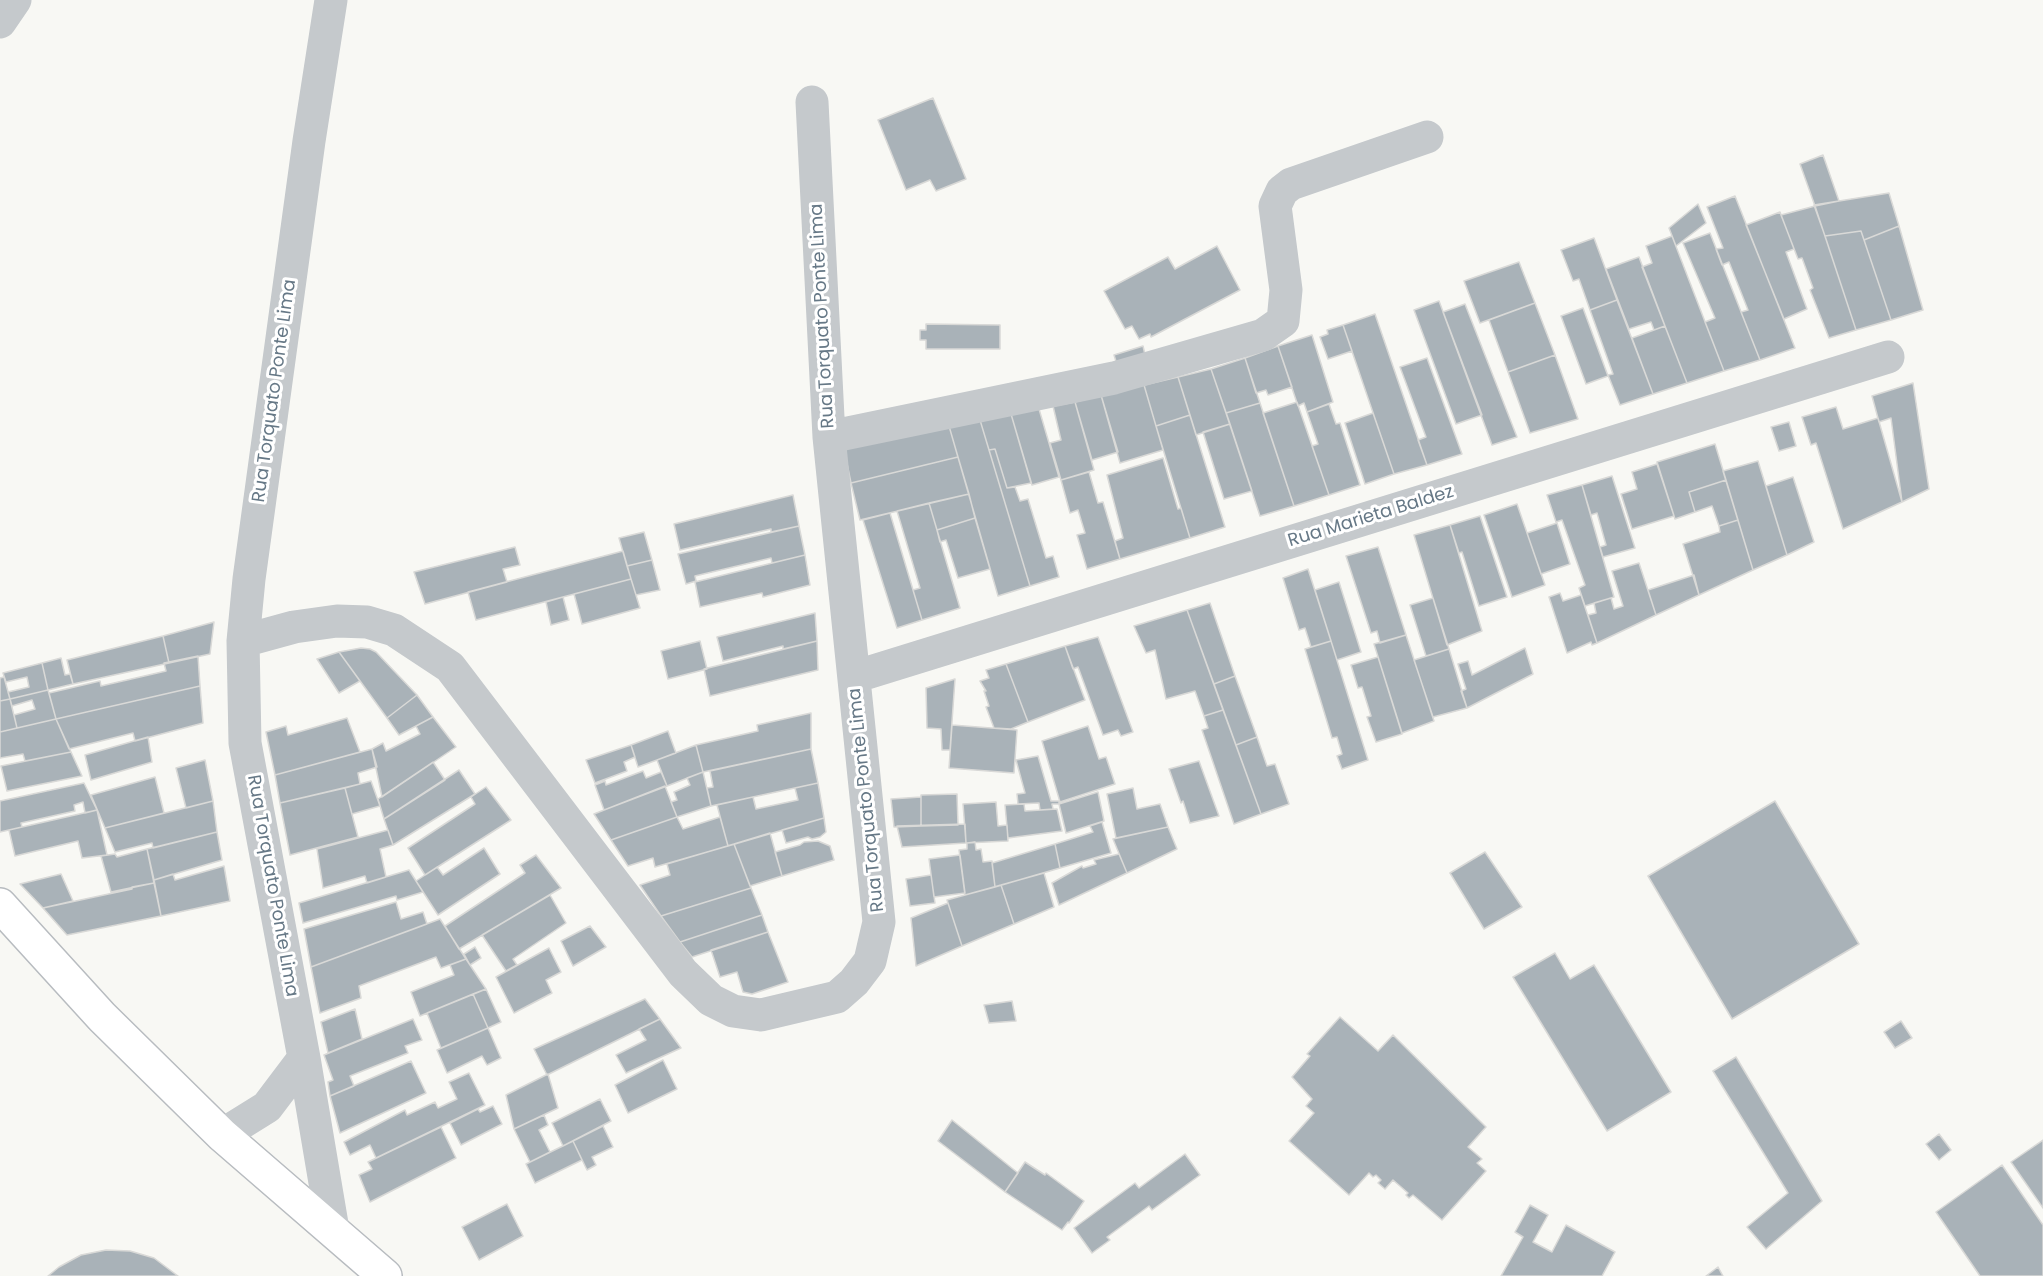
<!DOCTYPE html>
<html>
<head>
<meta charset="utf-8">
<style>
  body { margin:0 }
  canvas { display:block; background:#f8f8f4 }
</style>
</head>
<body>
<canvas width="2043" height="1276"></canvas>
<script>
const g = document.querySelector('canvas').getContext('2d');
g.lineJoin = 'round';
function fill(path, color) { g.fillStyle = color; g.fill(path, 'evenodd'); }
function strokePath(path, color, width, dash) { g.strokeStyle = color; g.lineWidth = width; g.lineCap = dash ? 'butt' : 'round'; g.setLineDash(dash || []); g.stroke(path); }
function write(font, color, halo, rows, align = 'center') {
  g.font = font + ' Poppins,sans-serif'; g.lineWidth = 6; g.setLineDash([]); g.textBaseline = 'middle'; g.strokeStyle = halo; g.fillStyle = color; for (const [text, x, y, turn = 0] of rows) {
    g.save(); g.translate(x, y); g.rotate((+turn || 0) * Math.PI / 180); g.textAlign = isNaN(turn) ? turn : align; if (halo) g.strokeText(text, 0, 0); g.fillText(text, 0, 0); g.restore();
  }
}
const building = new Path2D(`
  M933,98L966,179L936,191L930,180L906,190L878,120Z
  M1823,155L1839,201L1815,206L1800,164Z
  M1889,193L1899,226L1864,240L1861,231L1825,236L1814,205Z
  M1735,196L1795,348L1760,360L1741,312L1748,310L1729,262L1722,265L1716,249L1723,248L1707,207Z
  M1698,204L1706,223L1676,246L1669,228Z
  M1815,206L1856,330L1829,338L1810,290L1813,288L1802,258L1798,259L1781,215Z
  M1780,212L1794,249L1786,252L1807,309L1784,319L1746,225Z
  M1899,226L1923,310L1891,320L1864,240Z
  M1861,231L1891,320L1856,330L1825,236Z
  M1710,233L1760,360L1724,371L1705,322L1715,318L1683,243Z
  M1672,236L1724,371L1687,383L1642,267L1652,263L1646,246Z
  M1594,238L1617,300L1590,310L1579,279L1573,281L1561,250Z
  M1217,246L1240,290L1151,337L1150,334L1139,339L1132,326L1125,329L1104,291L1168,257L1175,269Z
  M1639,257L1665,326L1654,330L1651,322L1629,329L1606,269Z
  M1519,262L1535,303L1480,323L1464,281Z
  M1617,300L1653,394L1620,405L1608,375L1613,374L1590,310Z
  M1439,301L1482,415L1456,424L1414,310Z
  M1535,303L1555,355L1508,372L1489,320Z
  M1465,304L1517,437L1492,445L1443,312Z
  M1583,308L1608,376L1586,384L1561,316Z
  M1375,314L1427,465L1394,474L1343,325Z
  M926,324L1000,325V349H926V340H920V330H926Z
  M1343,325L1352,351L1328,359L1320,337L1328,334L1327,330Z
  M1665,326L1687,383L1653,394L1632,338Z
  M1312,335L1333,402L1307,412L1304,403L1298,406L1278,346Z
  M1143,346L1146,359L1118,368L1114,355Z
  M1278,346L1292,387L1268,395L1266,390L1256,393L1245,358Z
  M1555,355L1578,419L1530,433L1508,372Z
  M1245,358L1260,403L1226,413L1211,369Z
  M1427,358L1462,454L1427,465L1418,440L1426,437L1400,367Z
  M1211,369L1230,424L1196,435L1178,377Z
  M1178,377L1190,415L1156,426L1144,385Z
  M1913,383L1929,489L1902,502L1891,418L1879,422L1872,396Z
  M1144,385L1163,450L1120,463L1101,395Z
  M1101,395L1118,452L1092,460L1075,402Z
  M1075,402L1094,470L1061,480L1050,443L1061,440L1053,406Z
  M1297,402L1329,495L1294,506L1263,413Z
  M1260,403L1294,506L1260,516L1226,413Z
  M1329,404L1336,424L1340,423L1360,485L1329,495L1312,446L1318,444L1307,412Z
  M1836,407L1843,429L1878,418L1902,502L1843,529L1816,443L1811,445L1802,417Z
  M1039,409L1059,477L1032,485L1011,414Z
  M1373,413L1394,474L1365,484L1345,423Z
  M1011,414L1031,483L1007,488L995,449L989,450L980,420Z
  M1190,415L1225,527L1190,538L1156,426Z
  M980,420L1030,586L998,596L949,426Z
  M1789,422L1796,446L1779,451L1771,427Z
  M1230,424L1252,491L1224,499L1203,432Z
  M949,426L958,457L851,483L844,449Z
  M1715,444L1726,480L1689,492L1695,512L1675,519L1657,462Z
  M995,449L1007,488L1015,487L1020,501L1028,499L1046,558L1053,556L1059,577L1030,586L989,450Z
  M958,457L969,494L860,520L851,483Z
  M1163,458L1178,509L1181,508L1190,538L1120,559L1115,541L1123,538L1107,475Z
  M1758,461L1787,555L1753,570L1723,471Z
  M1657,464L1674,516L1632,529L1621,494L1637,489L1632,472Z
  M1089,472L1098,503L1103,502L1120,559L1087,569L1077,535L1085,533L1078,510L1070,513L1061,480Z
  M1612,476L1635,548L1603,557L1600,547L1606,545L1597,513L1591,515L1582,485Z
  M1793,477L1814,542L1787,555L1766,486Z
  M1726,480L1738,520L1719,526L1712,506L1695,512L1689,492Z
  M1582,485L1614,597L1585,606L1579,588L1585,585L1562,520L1556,522L1547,495Z
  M969,494L975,518L937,530L929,503Z
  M793,495L799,526L771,532V529L680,550L674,524Z
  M929,503L960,608L922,620L913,590L920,588L897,511Z
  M1517,504L1545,585L1512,597L1484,515Z
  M890,513L922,620L897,628L863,520Z
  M1480,516L1507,597L1479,606L1462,552L1459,553L1450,525Z
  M975,518L990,569L958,578L946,540L940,542L937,530Z
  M1738,520L1753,570L1699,595L1683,544L1720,532L1719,526Z
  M1557,523L1570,564L1541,574L1527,533Z
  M1450,525L1482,631L1447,645L1414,535Z
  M799,526L805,555L772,563L771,558L695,576L696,581L686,584L678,554Z
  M644,532L652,560L627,566L619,538Z
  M515,547L520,565L503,569L507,582L425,604L414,572Z
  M1378,547L1406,635L1380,643L1377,631L1371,633L1346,556Z
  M623,551L631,579L476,620L468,592Z
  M805,555L810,585L763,597L762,593L700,607L695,582Z
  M652,560L660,590L636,595L627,566Z
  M1639,563L1656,615L1597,643L1588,615L1596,613L1594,603L1611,598L1614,609L1623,606L1612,571Z
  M1308,569L1331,641L1311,647L1305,628L1299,630L1283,578Z
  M1694,575L1699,595L1656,615L1648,590Z
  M631,579L640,608L582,624L574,594Z
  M1339,582L1361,652L1337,660L1315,590Z
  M1560,593L1563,601L1581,595L1597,643L1592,645L1591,642L1567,653L1549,597Z
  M563,597L569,620L551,625L546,602Z
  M1433,598L1449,649L1426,656L1410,605Z
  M1210,603L1235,676L1214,684L1187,610Z
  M1187,610L1223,710L1204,716L1195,691L1166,699L1155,650L1146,653L1134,626Z
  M815,613L817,641L783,649V646L723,661L717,637Z
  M214,622L210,654L169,663L163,636Z
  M1406,635L1434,721L1402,733L1374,644Z
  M163,636L169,663L73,684L67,660Z
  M1098,637L1133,732L1121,736L1118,730L1103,735L1078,667L1073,669L1065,646Z
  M700,641L707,669L668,679L661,651Z
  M817,641L818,670L710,696L704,669Z
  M1331,641L1368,760L1342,769L1337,756L1342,754L1337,737L1332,738L1305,649Z
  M1065,646L1085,700L1028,722L1006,664Z
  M361,648L370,649L376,652L417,695L387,718L339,652Z
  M1525,648L1533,674L1467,708L1461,691L1466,689L1458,664L1468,661L1472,675Z
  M1449,649L1467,708L1433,717L1414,660Z
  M339,652L360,681L339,693L317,659Z
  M198,656L200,686L56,719L49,693L100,681L101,686L166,671L164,663Z
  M1378,657L1402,734L1376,742L1367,717L1371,716L1362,687L1358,688L1351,665Z
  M61,658L65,675L70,674L73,684L48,690L42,663Z
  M42,663L48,690L10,699L8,692L29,687L27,677L6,682L3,673Z
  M1006,664L1028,722L1011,729L994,728L986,707L989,706L984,691H986L980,681L989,678L986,670Z
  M1235,676L1257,737L1236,745L1214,684Z
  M4,677L10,699L0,701V678Z
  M955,679L950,750H942L941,729L927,728L926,688Z
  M200,686L203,723L135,741L133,733L69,749L56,719Z
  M48,690L56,719L17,728L14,715L35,709L32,700L12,706L10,699Z
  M417,695L433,717L399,735L387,718Z
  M10,699L17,728L0,732V701Z
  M1223,710L1261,814L1234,824L1202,730L1208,728L1204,716Z
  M811,713V749L703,772L696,745L758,731L757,725Z
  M433,717L456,747L382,797L372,749L383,743L386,751L420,734L416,726Z
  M347,718L360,752L275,775L266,732L286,726L288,735Z
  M56,719L71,752L25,761L23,754L0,758V732Z
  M952,725L1017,730L1014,773L949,768Z
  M1088,726L1099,759L1106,757L1115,784L1060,802L1042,741Z
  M668,731L676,753L638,767L631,745Z
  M148,737L152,762L91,780L85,755Z
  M1257,737L1267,766L1275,764L1289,804L1261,814L1236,745Z
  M631,745L635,757L624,762L627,771L595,783L586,760Z
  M696,745L703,772L667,786L657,760Z
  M372,749L377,767L358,773L360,784L280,803L275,775Z
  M811,749L818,783L711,806L707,788L713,787L710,771Z
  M71,752L82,776L7,791L1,766Z
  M1038,756L1051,801H1059V804H1052L1053,809L1040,810L1039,803L1018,804L1017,794L1025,793L1016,760Z
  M205,760L213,801L186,808L176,768Z
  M1199,761L1219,816L1190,823L1183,801L1181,803L1169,769Z
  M433,762L445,780L384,819L378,799Z
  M459,770L475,794L393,845L384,819Z
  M643,771L646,778L661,772L667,786L604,810L595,785L605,781L606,785Z
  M703,772L711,806L677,817L671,802L677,800L674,792L690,785L687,778Z
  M155,777L164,813L105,828L91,795Z
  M371,781L380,806L352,814L345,788Z
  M84,783L97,810L85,813L83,802L74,805L75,811L21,823L22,827L0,832V801Z
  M818,783L824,818L728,846L717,805L753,797L756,809L798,800L795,788Z
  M665,786L677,817L611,840L594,814Z
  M486,787L511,820L425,875L408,848L475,804L471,797Z
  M345,788L358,837L290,855L280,803Z
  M1133,788L1137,809L1160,804L1168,827L1116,838L1107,794Z
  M1098,792L1104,821L1066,833L1059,804Z
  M957,794L958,825L921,826V795Z
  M921,797V826L894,827L891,799Z
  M213,801L217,832L153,848L152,843L115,852L105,828Z
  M1775,801L1859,944L1732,1019L1648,876Z
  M996,802L998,826L1007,825L1008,841L966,843L963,804Z
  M1024,804L1025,811L1057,809L1062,831L1008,838L1005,805Z
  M97,810L107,855L82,858L78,841L15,856L9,830Z
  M677,817L683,829L720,817L728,846L655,867L653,858L628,866L611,840Z
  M824,818L826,832L820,837L812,839L808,837L786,843L782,830Z
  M1102,822L1111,853L1060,868L1055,844L1093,832L1090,826Z
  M965,824L966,843L902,847L897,826Z
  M1168,827L1177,849L1127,873L1113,839Z
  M388,830L393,845L380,849L386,877L367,883L365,876L323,888L317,849Z
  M217,832L222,860L154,880L147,849Z
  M770,833L782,876L750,886L734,844Z
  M818,841L830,846L834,860L782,876L775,852L800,845L804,842Z
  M975,842L976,850L981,849L983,862L992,861L995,887L965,895L959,850L967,849V843Z
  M734,844L751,888L661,916L640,885L670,875L667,864Z
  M1055,844L1060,868L995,887L992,863Z
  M484,848L500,874L438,915L416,881L437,867L443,875Z
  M147,849L154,883L111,892L101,856L115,854L117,857Z
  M1485,852L1522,907L1484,929L1450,873Z
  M1119,854L1127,873L1059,905L1052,883L1082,866L1083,868L1096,864L1094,860Z
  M536,855L561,888L459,949L445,926L525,873L520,865Z
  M960,855L965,893L934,897L929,859Z
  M224,866L230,901L161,916L154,880L173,874L175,880Z
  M409,870L423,892L397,900L396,896L303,923L299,903Z
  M1044,873L1054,907L1014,924L1001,885Z
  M61,874L73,901L43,908L20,884Z
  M931,875L935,903L910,906L906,879Z
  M154,883L161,916L67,935L43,908L132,889V887Z
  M1001,885L1014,924L962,946L947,900Z
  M751,888L762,915L680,942L661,916Z
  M550,895L566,923L513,959L517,965L506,971L482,935Z
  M396,902L401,919L423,912L427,924L311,967L304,929Z
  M948,903L962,946L916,966L911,918Z
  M762,915L768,932L692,957L680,942Z
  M440,919L466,959L441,968L436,957L359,986L361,998L320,1013L311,967Z
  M590,926L606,947L573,966L561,941Z
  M768,932L788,982L752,994L743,992L737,972L720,977L711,950Z
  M475,947L481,958L470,965L464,954Z
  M549,948L561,972L546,980L552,993L514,1013L496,977Z
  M1555,953L1570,979L1594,965L1671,1092L1607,1131L1513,977Z
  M466,959L486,989L420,1016L411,992L454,975L450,965Z
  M486,989L501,1022L488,1028L473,994Z
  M473,994L488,1028L441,1048L427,1013Z
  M645,999L660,1019L547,1075L534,1049Z
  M1012,1001L1016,1021L989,1023L984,1005Z
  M355,1009L362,1039L328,1053L321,1022Z
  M1340,1017L1378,1051L1393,1035L1486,1127L1468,1147L1482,1159L1477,1163L1486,1171L1442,1220L1413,1195L1409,1198L1406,1195L1408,1193L1393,1180L1385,1189L1378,1183L1381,1180L1376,1175L1373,1177L1369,1173L1349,1195L1289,1141L1314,1113L1306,1106L1312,1099L1292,1077L1310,1056L1307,1054Z
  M413,1019L422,1040L405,1046L408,1053L350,1076L354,1086L330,1096L328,1082L333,1080L324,1055Z
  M660,1019L681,1048L626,1073L616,1055L646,1040L639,1029Z
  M1901,1021L1912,1038L1895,1048L1884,1032Z
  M488,1028L501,1058L487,1065L482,1056L447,1073L437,1050Z
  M1736,1057L1822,1201L1766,1249L1747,1227L1788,1193L1713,1071Z
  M663,1060L677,1089L628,1113L615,1085Z
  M411,1061L426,1093L340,1133L330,1096Z
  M469,1073L485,1105L376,1158L370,1145L350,1155L344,1142L405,1110L407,1115L435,1102L438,1108L457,1099L449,1082Z
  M548,1074L558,1108L514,1129L506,1095Z
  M600,1099L611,1121L563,1146L552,1123Z
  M493,1106L502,1124L461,1145L450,1123L478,1109L480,1112Z
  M544,1115L548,1125L539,1130L550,1152L530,1162L514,1129Z
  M952,1120L1018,1173L1005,1192L938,1141Z
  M603,1126L613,1147L592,1157L596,1165L587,1170L573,1141Z
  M441,1127L456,1158L370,1202L359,1175L372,1169L368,1162Z
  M1939,1134L1951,1150L1939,1160L1926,1144Z
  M2043,1140V1208L2011,1162Z
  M573,1141L582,1160L535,1183L526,1164Z
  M1185,1154L1200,1175L1152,1210L1149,1206L1107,1237L1110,1240L1092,1253L1074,1228L1135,1183L1139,1188Z
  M1025,1162L1045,1175L1046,1173L1084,1201L1069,1223L1068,1222L1062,1230L1005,1192Z
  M2002,1165L2043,1225V1276H1980L1936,1212Z
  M507,1204L523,1236L479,1260L462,1227Z
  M1530,1205L1548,1215L1533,1242L1552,1252L1566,1225L1615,1252L1602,1276H1501L1523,1237L1515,1232Z
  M106,1250L130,1251L154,1258L178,1276H48L59,1267L81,1255Z
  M1718,1267L1723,1276H1706Z`);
fill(building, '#a9b2b8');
strokePath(building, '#d9d9d7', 1.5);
const major = new Path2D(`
  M0,905L102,1017L222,1135L385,1276`);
strokePath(major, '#b8bcc0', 36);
strokePath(new Path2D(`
  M331,0L309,141L249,579L243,641L245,743L304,1058L333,1230
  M0,22L15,0
  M829,437L1114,378L1263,335L1283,321L1286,290L1275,206L1282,191L1291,184L1427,137
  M243,641L294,627L337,621L367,622L394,630L450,667L683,973L711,1000L733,1011L761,1015L837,997L854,982L870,961L879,922L829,437L812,102
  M854,677L1888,357
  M222,1135L267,1107L304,1058`), '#c5c9cc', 33);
strokePath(major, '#fff', 33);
write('18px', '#667886', '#fff', [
  ["Rua Torquato Ponte Lima",823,316,-93],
  ["Rua Torquato Ponte Lima",275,391,-82],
  ["Rua Marieta Baldez",1371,517,-17],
  ["Rua Torquato Ponte Lima",867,800,-96],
  ["Rua Torquato Ponte Lima",272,886,80]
]);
</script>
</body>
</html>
